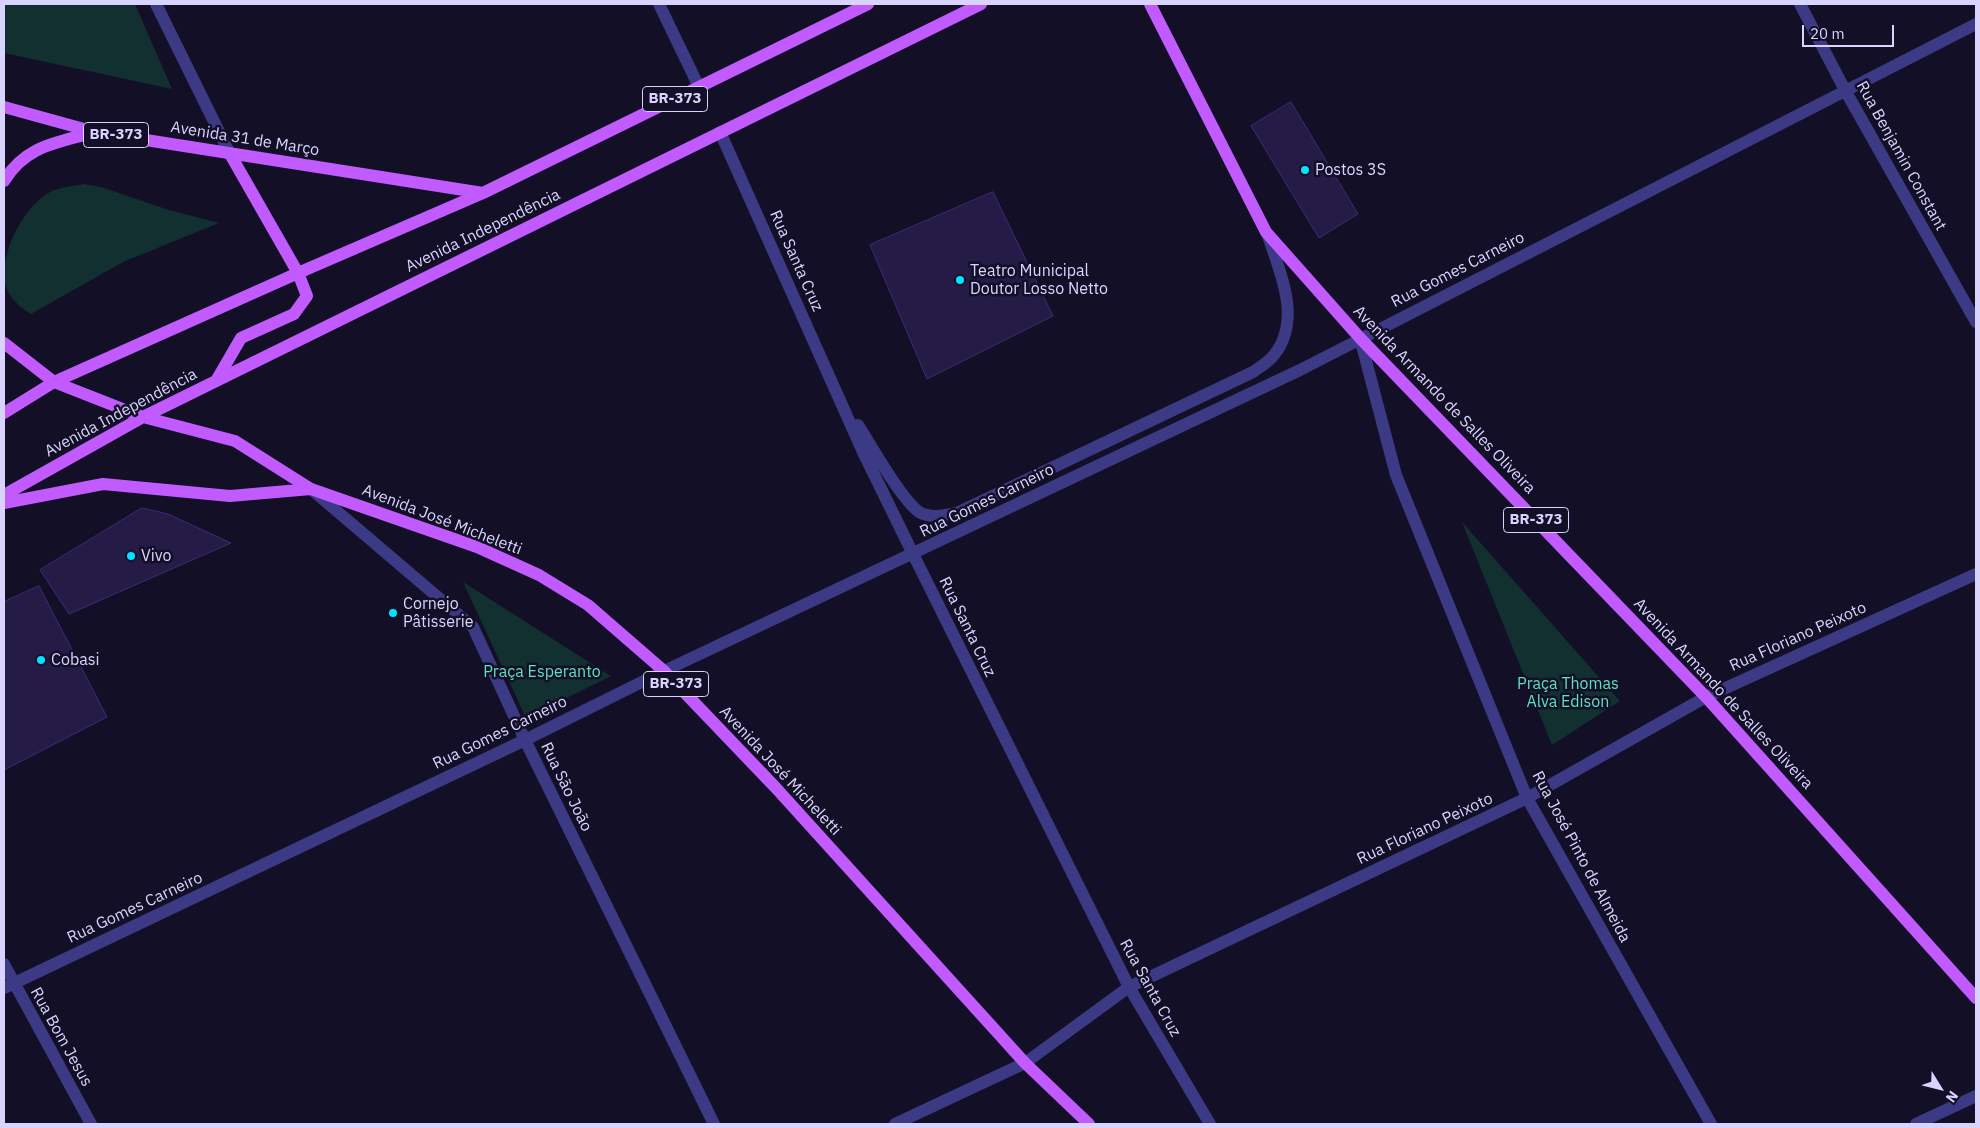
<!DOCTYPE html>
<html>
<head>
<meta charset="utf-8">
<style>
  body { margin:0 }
  #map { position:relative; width:1980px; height:1128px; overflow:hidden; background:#130f26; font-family:"IBM Plex Sans",sans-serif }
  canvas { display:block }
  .frame { position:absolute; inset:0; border:5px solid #d9d4ff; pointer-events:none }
  .north { position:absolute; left:1915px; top:1063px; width:50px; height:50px; -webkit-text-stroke:4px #130f26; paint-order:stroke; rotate:126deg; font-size:14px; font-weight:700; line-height:20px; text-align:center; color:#d9d4ff }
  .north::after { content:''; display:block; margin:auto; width:18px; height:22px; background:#d9d4ff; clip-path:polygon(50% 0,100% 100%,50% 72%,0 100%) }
  .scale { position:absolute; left:1802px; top:25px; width:92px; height:22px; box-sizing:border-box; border:2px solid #d9d4ff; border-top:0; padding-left:6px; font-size:15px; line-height:18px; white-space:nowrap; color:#d9d4ff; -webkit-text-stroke:4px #130f26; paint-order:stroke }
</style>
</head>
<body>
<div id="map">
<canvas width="1980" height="1128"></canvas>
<div class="frame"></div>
<div class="north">N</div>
<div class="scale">20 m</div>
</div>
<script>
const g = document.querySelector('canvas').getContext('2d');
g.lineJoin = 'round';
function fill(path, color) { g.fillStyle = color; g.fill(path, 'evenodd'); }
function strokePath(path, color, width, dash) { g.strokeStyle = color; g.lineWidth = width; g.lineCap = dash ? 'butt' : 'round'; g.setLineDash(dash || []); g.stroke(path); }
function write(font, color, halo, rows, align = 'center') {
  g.font = font + ' "IBM Plex Sans",sans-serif'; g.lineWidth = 5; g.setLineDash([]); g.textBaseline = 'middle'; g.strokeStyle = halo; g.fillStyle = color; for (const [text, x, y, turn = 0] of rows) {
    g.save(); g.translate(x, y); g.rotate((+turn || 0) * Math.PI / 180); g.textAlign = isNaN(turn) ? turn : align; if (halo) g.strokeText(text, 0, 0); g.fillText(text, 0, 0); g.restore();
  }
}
fill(new Path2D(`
  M4,4H135L172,89L4,53Z
  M84,184L101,187L169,210L219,223L123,262L31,314C19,307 7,296 5,282C0,252 24,206 50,192C61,187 73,186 84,184Z
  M1462,522L1620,701L1552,745Z
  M463,582L611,676L526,718Z`), '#12302f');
const building = new Path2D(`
  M1291,102L1358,214L1319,238L1251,126Z
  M993,192L1053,316L927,379L870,245Z
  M142,508L168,514L231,543L69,614L40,570Z
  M39,586L107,717L4,770V602Z`);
fill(building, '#241b47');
strokePath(building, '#3b2d73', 1);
strokePath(new Path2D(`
  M156,4L230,154
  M659,4L699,87
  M1800,4L1845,90L1976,322
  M720,132L863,452L913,554L1129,987L1210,1124
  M1360,338L1396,475L1527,798L1711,1124
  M858,425C871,445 901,499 919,512C931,519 945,515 957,513L1253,372C1260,367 1269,362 1274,355C1303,319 1279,270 1267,233
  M311,489L473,627L525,740L714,1124
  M4,964L91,1124
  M4,988L525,740L664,671L1300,370L1976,24
  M895,1124L1025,1063L1129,987L1527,798L1706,697L1976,574
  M1916,1124L1976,1096`), '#3d3a85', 12);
strokePath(new Path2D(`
  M1150,4L1266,232L1360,338L1706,697L1976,998
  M4,107L95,132L483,193
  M4,181C26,145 57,143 95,132
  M4,343L54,382L143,417L235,441L311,489L477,547L539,575L588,605L664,671L776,788L1025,1063L1089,1124
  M216,381L241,338L294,314L307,296L298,273L230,154
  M4,413L54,382L298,273L483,193L868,4
  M4,495L143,417L981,4
  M4,503L103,484L230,496L311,489`), '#c25bff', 12);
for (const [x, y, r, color] of [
  [1305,170,5,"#00e5ff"],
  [960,280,5,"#00e5ff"],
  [131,556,5,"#00e5ff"],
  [393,613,5,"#00e5ff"],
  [41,660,5,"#00e5ff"]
]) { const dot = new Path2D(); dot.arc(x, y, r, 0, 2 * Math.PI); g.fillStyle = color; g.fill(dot); strokePath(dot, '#130f26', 2); }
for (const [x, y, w] of [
  [675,99,65],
  [116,135,65],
  [1536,520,65],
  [676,684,65]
]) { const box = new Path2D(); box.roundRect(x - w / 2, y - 12.5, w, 25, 4); g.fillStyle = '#130f26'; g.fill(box); strokePath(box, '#d9d4ff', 1); }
write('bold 15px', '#d9d4ff', null, [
  ["BR-373",675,99],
  ["BR-373",116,135],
  ["BR-373",1536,520],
  ["BR-373",676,684]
]);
write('16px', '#d9d4ff', '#130f26', [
  ["Avenida 31 de Março",245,139,9],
  ["Rua Benjamin Constant",1901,156,61],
  ["Avenida Independência",483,231,-26],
  ["Rua Santa Cruz",796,261,66],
  ["Rua Gomes Carneiro",1458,270,-27],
  ["Avenida Armando de Salles Oliveira",1444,400,46],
  ["Avenida Independência",121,413,-28],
  ["Rua Gomes Carneiro",987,501,-26],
  ["Avenida José Micheletti",442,520,21],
  ["Rua Santa Cruz",967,627,64],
  ["Rua Floriano Peixoto",1798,637,-24],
  ["Avenida Armando de Salles Oliveira",1723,694,47],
  ["Rua Gomes Carneiro",500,733,-26],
  ["Avenida José Micheletti",780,771,47],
  ["Rua São João",566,787,64],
  ["Rua Floriano Peixoto",1425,829,-25],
  ["Rua José Pinto de Almeida",1581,857,62],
  ["Rua Gomes Carneiro",135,908,-25],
  ["Rua Santa Cruz",1150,988,61],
  ["Rua Bom Jesus",61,1037,61]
]);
write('16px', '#d9d4ff', '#130f26', [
  ["Postos 3S",1315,170],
  ["Teatro Municipal",970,271],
  ["Doutor Losso Netto",970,289],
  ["Vivo",141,556],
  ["Cornejo",403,604],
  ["Pâtisserie",403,622],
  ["Cobasi",51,660]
], 'left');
write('16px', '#5fe0c0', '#130f26', [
  ["Praça Esperanto",542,672],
  ["Praça Thomas",1568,684],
  ["Alva Edison",1568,702]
]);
</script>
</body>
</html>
